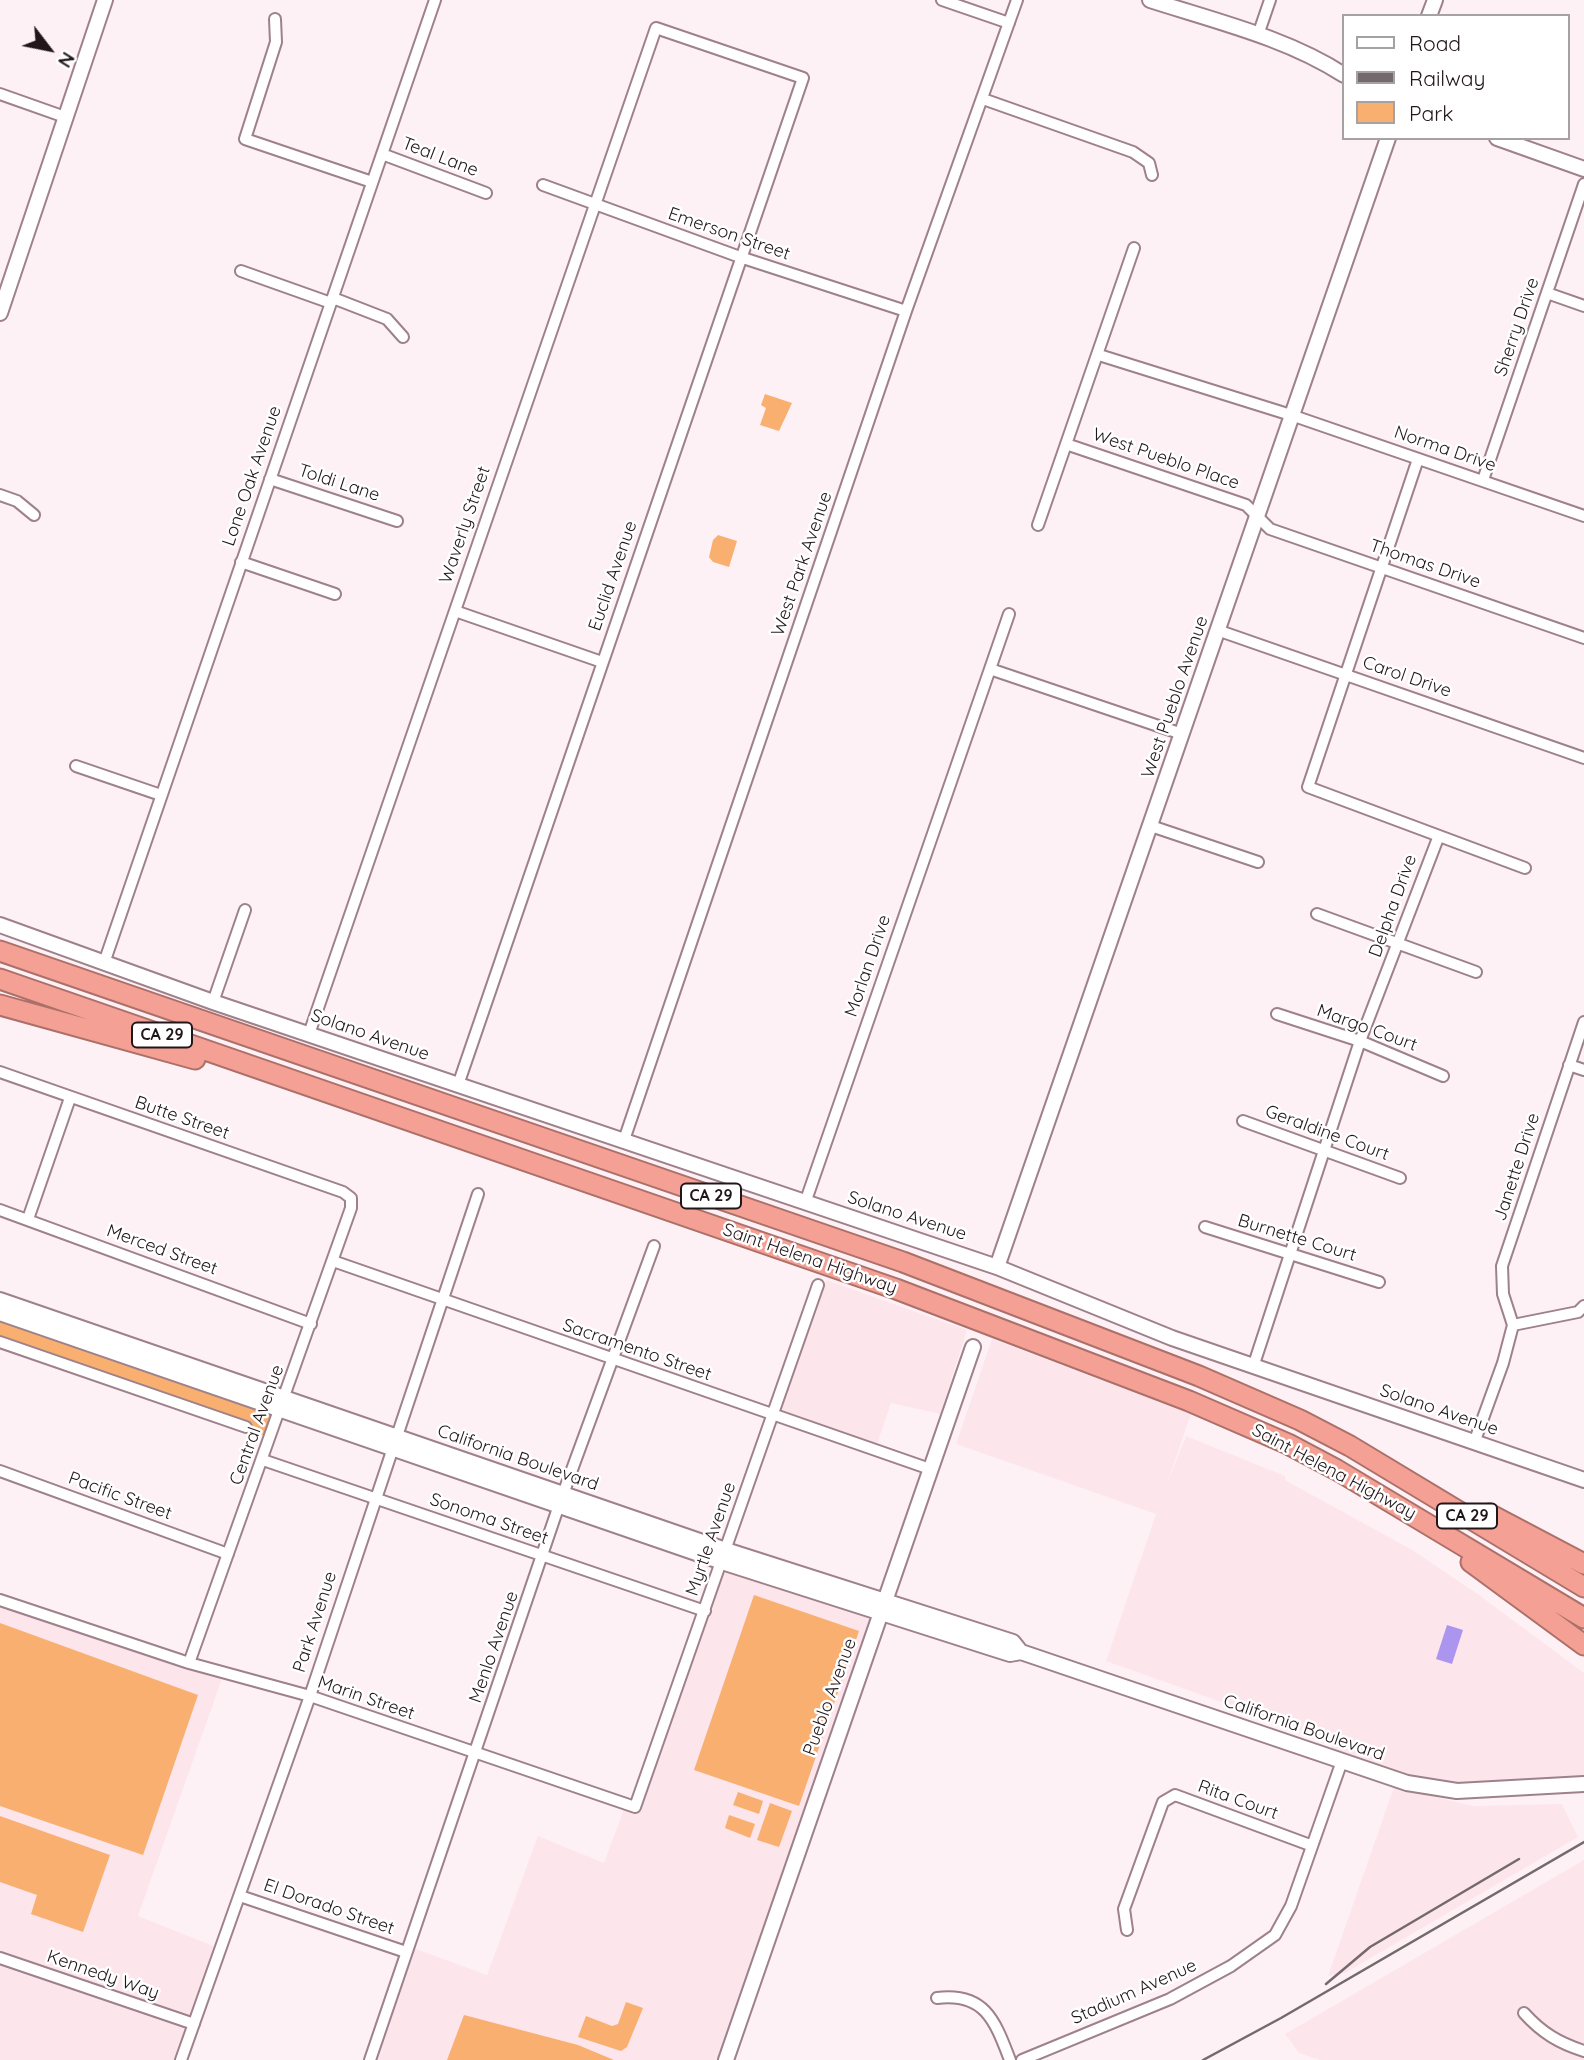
<!DOCTYPE html>
<html>
<head>
<meta charset="utf-8">
<style>
  body { margin:0 }
  #map { position:relative; width:1584px; height:2060px; overflow:hidden; background:#fef1f5; font-family:Quicksand,sans-serif }
  canvas { display:block }
  .legend { position:absolute; left:1342px; top:14px; width:228px; height:126px; box-sizing:border-box; background:#fff; border:2px solid #a6a2a3; margin:0; padding:9px 12px; list-style:none; font-size:21px; color:#21161a }
  .legend li { display:flex; align-items:center; gap:14px; height:35px }
  .legend b { width:35px; border:2px solid #a6a2a3 }
  .north { position:absolute; left:14px; top:14px; width:70px; height:70px; -webkit-text-stroke:5px #fff; paint-order:stroke; rotate:122deg; font-size:19px; font-weight:700; line-height:28px; text-align:center; color:#21161a }
  .north::after { content:''; display:block; margin:auto; width:24px; height:32px; background:#21161a; clip-path:polygon(50% 0,100% 100%,50% 72%,0 100%) }
</style>
</head>
<body>
<div id="map">
<canvas width="1584" height="2060"></canvas>
<ul class="legend">
<li><b style="height:9px;background:#fff"></b>Road</li>
<li><b style="height:9px;background:#74696d"></b>Railway</li>
<li><b style="height:19px;background:#f9af70"></b>Park</li>
</ul>
<div class="north">N</div>
</div>
<script>
const g = document.querySelector('canvas').getContext('2d');
g.lineJoin = 'round';
function fill(path, color) { g.fillStyle = color; g.fill(path, 'evenodd'); }
function strokePath(path, color, width, dash) { g.strokeStyle = color; g.lineWidth = width; g.lineCap = dash ? 'butt' : 'round'; g.setLineDash(dash || []); g.stroke(path); }
function write(font, color, halo, rows, align = 'center') {
  g.font = font + ' Quicksand,sans-serif'; g.lineWidth = 5; g.setLineDash([]); g.textBaseline = 'middle'; g.strokeStyle = halo; g.fillStyle = color; for (const [text, x, y, turn = 0] of rows) {
    g.save(); g.translate(x, y); g.rotate((+turn || 0) * Math.PI / 180); g.textAlign = isNaN(turn) ? turn : align; if (halo) g.strokeText(text, 0, 0); g.fillText(text, 0, 0); g.restore();
  }
}
fill(new Path2D(`
  M826,1280L967,1330L940,1414L891,1403L877,1444L780,1411Z
  M992,1339L1191,1414L1166,1486L1186,1436L1285,1476V1480L1414,1551L1479,1595L1584,1673V1785L1457,1791L1333,1757L1331,1741L1106,1661L1156,1514L956,1444Z
  M722,1562L881,1612L726,2060H370L408,1946L487,1975L538,1836L604,1863L625,1806L631,1808Z
  M0,1600L224,1673L138,1916L221,1949L181,2060H0Z
  M1394,1787L1473,1806L1562,1804L1578,1837L1345,1973L1328,1976Z
  M1584,1860V2060H1320L1299,2053L1285,2034Z`), '#fde5ec');
fill(new Path2D(`
  M765,394L792,403L779,431L760,425L766,408L761,405Z
  M718,535L737,541L729,567L713,562L709,557L713,540Z
  M0,1313L282,1408L271,1438L0,1342Z
  M754,1595L859,1631L799,1806L694,1770Z
  M0,1623L198,1695L143,1855L0,1806Z
  M738,1792L763,1801L759,1814L733,1805Z
  M770,1803L792,1811L779,1847L757,1840Z
  M729,1815L755,1824L750,1838L725,1828Z
  M0,1816L110,1855L83,1932L31,1914L37,1895L0,1882Z
  M626,2002L643,2008L627,2047L621,2051L578,2037L586,2016L612,2026L618,2024Z
  M464,2015L578,2045L614,2060H447Z`), '#f9af70');
fill(new Path2D(`
  M1447,1625L1463,1630L1452,1664L1436,1659Z`), '#ac95ee');
const minor = new Path2D(`
  M942,0L1009,23
  M275,19L276,42L245,139L372,182
  M1258,35L1270,0
  M0,94L65,117
  M983,99L1133,152L1149,163L1152,175
  M382,154L486,193
  M543,185L740,257L906,311
  M241,271L331,303
  M1547,293L1584,306
  M333,298L387,319L403,337
  M1099,355L1294,416L1584,516
  M1066,444L1246,505L1270,529L1584,638
  M1418,459L1308,787L1525,868
  M270,479L397,521
  M1483,480L1584,184
  M0,495L17,501L34,515
  M1038,525L1134,248
  M241,562L335,594
  M455,611L602,662
  M1217,630L1584,758
  M990,669L1009,614
  M76,766L161,795
  M1151,826L1258,862
  M1317,914L1476,972
  M104,963L435,0
  M213,1002L245,910
  M1277,1014L1360,1041L1443,1076
  M309,1034L656,28L803,78L458,1085
  M1569,1065L1584,1070
  M0,1072L343,1192L351,1198V1208L189,1663
  M1243,1121L1400,1178
  M624,1140L906,311L1017,0
  M805,1203L990,669L1182,734
  M0,1210L311,1324
  M28,1219L70,1098
  M1205,1227L1379,1282
  M333,1261L930,1469
  M1513,1325L1503,1294L1502,1266L1584,1022
  M0,1342L246,1427
  M1253,1367L1360,1041L1438,838
  M1474,1443L1503,1363L1513,1325L1578,1312L1584,1306
  M263,1460L705,1611
  M0,1471L228,1554
  M0,1600L189,1663L310,1696L635,1807L818,1285
  M240,1896L406,1952
  M1127,1930L1124,1909L1163,1802L1175,1795L1310,1845
  M0,1958L194,2024
  M937,1998C985,1992 995,2021 1010,2060
  M1524,2013C1542,2033 1559,2043 1584,2051
  M181,2060L310,1696L478,1194
  M370,2060L559,1505L654,1246
  M1022,2060L1170,1999L1231,1966L1275,1935L1291,1906L1342,1761`);
const tertiary = new Path2D(`
  M1150,0C1215,21 1287,38 1344,75
  M1429,16L1435,0
  M1497,138L1584,169
  M0,313L105,0
  M0,925L213,1002L997,1267L1172,1338L1584,1480
  M997,1267L1388,138
  M0,1300L726,1550L1013,1642L1021,1652
  M0,1313L722,1562L991,1648L1010,1654L1021,1652L1407,1783L1457,1791L1584,1784
  M726,2060L973,1347`);
const motorway = new Path2D(`
  M0,951L903,1262L1199,1376L1300,1420L1350,1446L1584,1587
  M0,979L896,1289L1189,1401L1288,1444L1337,1470L1584,1618
  M0,1005L195,1059
  M1489,1514L1584,1564
  M1471,1562L1584,1645`);
strokePath(minor, '#9e818a', 14);
strokePath(tertiary, '#9e818a', 18);
strokePath(motorway, '#ab7069', 23);
strokePath(minor, '#fff', 10);
strokePath(tertiary, '#fff', 14);
strokePath(motorway, '#f5a094', 19);
strokePath(new Path2D(`
  M1326,1984L1370,1947L1519,1859
  M1203,2060L1281,2018L1584,1842`), '#74696d', 2.5);
for (const [x, y, w] of [
  [162,1035,60],
  [711,1196,60],
  [1467,1516,60]
]) { const box = new Path2D(); box.roundRect(x - w / 2, y - 12.5, w, 25, 5); g.fillStyle = '#fff'; g.fill(box); strokePath(box, '#21161a', 2); }
write('bold 16px', '#21161a', null, [
  ["CA 29",162,1035],
  ["CA 29",711,1196],
  ["CA 29",1467,1516]
]);
write('18px', '#21161a', '#fff', [
  ["Teal Lane",440,157,21],
  ["Emerson Street",729,234,19],
  ["Sherry Drive",1517,327,-71],
  ["Norma Drive",1445,449,19],
  ["West Pueblo Place",1166,459,19],
  ["Lone Oak Avenue",252,476,-71],
  ["Toldi Lane",339,483,18],
  ["Waverly Street",465,525,-71],
  ["West Park Avenue",802,564,-71],
  ["Thomas Drive",1425,564,19],
  ["Euclid Avenue",613,576,-71],
  ["Carol Drive",1407,677,19],
  ["West Pueblo Avenue",1175,697,-71],
  ["Delpha Drive",1393,906,-70],
  ["Morlan Drive",868,966,-71],
  ["Margo Court",1367,1028,20],
  ["Solano Avenue",370,1035,19],
  ["Butte Street",182,1118,19],
  ["Geraldine Court",1327,1133,20],
  ["Janette Drive",1517,1167,-72],
  ["Solano Avenue",907,1216,18],
  ["Burnette Court",1297,1238,17],
  ["Merced Street",162,1250,20],
  ["Saint Helena Highway",810,1259,19],
  ["Sacramento Street",637,1350,19],
  ["Solano Avenue",1439,1410,19],
  ["Central Avenue",257,1425,-70],
  ["California Boulevard",518,1458,19],
  ["Saint Helena Highway",1334,1472,28],
  ["Pacific Street",120,1496,20],
  ["Sonoma Street",489,1519,19],
  ["Myrtle Avenue",711,1539,-71],
  ["Park Avenue",315,1622,-72],
  ["Menlo Avenue",494,1647,-71],
  ["Pueblo Avenue",830,1697,-70],
  ["Marin Street",366,1698,19],
  ["California Boulevard",1304,1728,19],
  ["Rita Court",1238,1800,20],
  ["El Dorado Street",329,1907,19],
  ["Kennedy Way",103,1975,19],
  ["Stadium Avenue",1134,1992,-24]
]);
</script>
</body>
</html>
